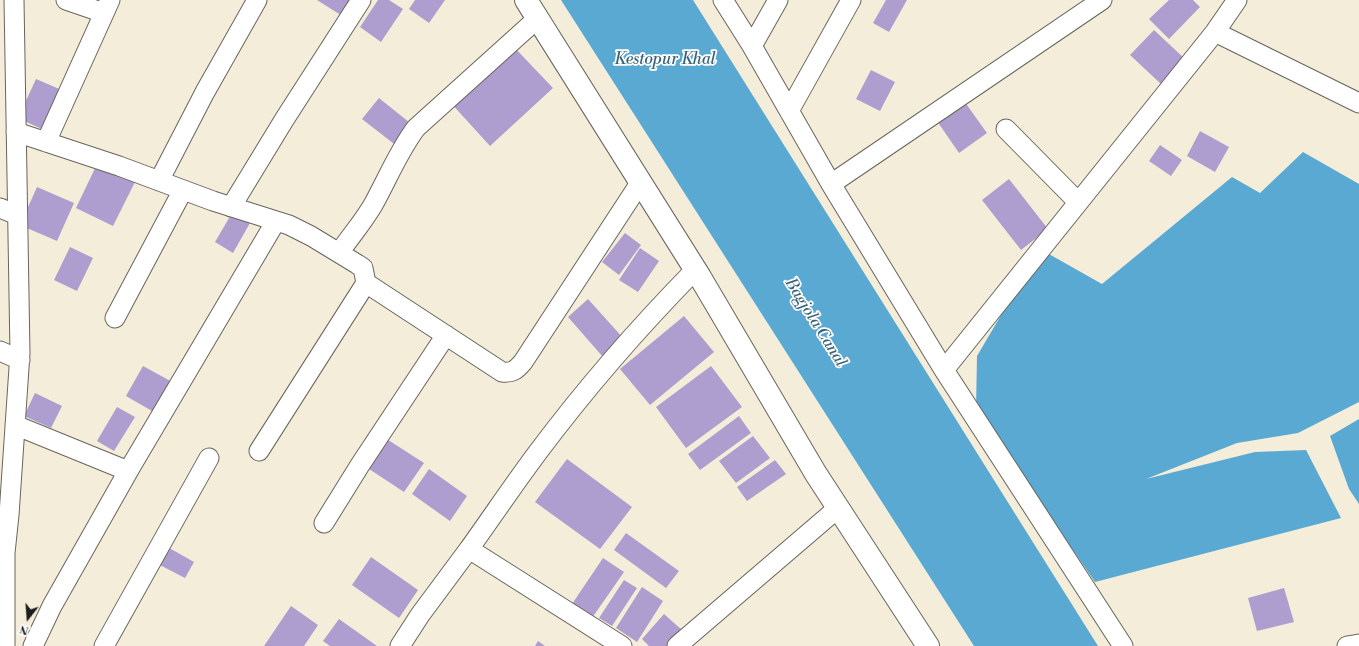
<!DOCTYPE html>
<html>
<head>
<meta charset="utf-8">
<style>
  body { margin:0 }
  #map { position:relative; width:1359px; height:646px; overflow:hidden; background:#f4edd9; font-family:"Libre Bodoni",serif }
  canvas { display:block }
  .north { position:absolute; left:8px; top:598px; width:40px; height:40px; -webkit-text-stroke:3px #fff; paint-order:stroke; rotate:197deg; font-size:11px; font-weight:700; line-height:16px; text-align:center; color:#1c1c1c }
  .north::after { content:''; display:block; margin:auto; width:14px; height:18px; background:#1c1c1c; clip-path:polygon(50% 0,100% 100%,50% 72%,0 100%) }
</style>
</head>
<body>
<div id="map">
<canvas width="1359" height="646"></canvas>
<div class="north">N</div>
</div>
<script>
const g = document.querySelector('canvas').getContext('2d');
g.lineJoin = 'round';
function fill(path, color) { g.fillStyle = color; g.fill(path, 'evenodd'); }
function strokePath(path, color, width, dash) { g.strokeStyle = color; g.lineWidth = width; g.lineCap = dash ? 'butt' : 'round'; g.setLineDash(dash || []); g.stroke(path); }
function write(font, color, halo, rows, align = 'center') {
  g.font = font + ' "Libre Bodoni",serif'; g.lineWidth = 3.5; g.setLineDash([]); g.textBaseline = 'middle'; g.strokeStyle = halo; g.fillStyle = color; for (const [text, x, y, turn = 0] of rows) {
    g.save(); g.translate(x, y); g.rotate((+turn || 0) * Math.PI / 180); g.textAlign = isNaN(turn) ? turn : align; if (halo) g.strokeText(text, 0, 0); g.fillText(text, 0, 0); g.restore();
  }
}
fill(new Path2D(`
  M561,0H693L1098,646H974Z
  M1303,152L1359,184V402L1298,433L1237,443L1146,479L1255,452L1306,450L1341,518L1095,582L976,409L977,356L1040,249L1102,284L1232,177L1260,193Z
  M1359,419V504L1349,489L1330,436Z`), '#59a9d3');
fill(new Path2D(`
  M317,0H355L344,17Z
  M378,0H389L403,9L381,42L360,27Z
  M415,0H445L429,23L409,9Z
  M886,0H907L889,32L873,23Z
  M1169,0H1193L1200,7L1169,39L1149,19Z
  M1154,30L1185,59L1161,84L1130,55Z
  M512,45L553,88L490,146L450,102Z
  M871,70L895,82L880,111L856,99Z
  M36,79L64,91L46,131L18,118Z
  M379,98L415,127L398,147L362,119Z
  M964,101L987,133L959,153L937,121Z
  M1200,131L1229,147L1215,172L1187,156Z
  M1160,145L1182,160L1171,176L1149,161Z
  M98,162L136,180L113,226L76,208Z
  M1009,179L1048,229L1021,250L982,200Z
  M37,187L74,203L57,241L20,225Z
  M232,213L250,223L233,253L215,242Z
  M625,233L641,245L619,275L602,262Z
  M70,247L93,258L77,291L54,280Z
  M640,248L659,261L638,292L619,280Z
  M588,299L624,339L603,357L568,317Z
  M684,316L714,352L650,405L620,369Z
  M143,366L176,384L159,415L126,396Z
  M711,366L742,407L686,448L656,407Z
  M35,393L62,406L51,428L24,416Z
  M117,407L135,417L114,451L97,441Z
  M739,416L751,433L700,470L688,454Z
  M382,436L424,463L404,492L363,465Z
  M753,436L770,458L736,483L719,461Z
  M567,459L632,507L600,549L535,502Z
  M775,460L786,474L747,501L737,487Z
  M429,469L467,496L450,521L412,494Z
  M626,533L679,571L666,588L614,550Z
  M164,545L194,562L185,578L154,562Z
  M371,557L418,590L399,618L352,585Z
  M603,558L624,572L592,618L572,604Z
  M624,580L637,588L612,626L599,618Z
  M642,587L663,601L637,642L616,628Z
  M1284,588L1294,622L1257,631L1248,598Z
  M291,606L318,625L304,646H264Z
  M664,614L682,630L668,646H649L642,639Z
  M339,619L377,646H330L323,641Z
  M538,641L545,646H535Z`), '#ae9ecf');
const minor = new Path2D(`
  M66,0L104,13
  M723,0L752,46L831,184L944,370L1123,646
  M1215,32L1359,103
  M752,46L778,0
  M789,111L851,0
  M1006,129L1078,202
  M16,132L119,166L213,201L289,225L311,236L357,264L363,268L366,283L502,372C513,373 516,370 523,362L640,183
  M46,142L110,0
  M159,181L205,92L257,0
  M831,184L1102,0
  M231,207L284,120L361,0
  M0,208L17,215
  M339,253C350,237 363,222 373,205C387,180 398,152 416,128L538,18
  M115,318L183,190
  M0,351L20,360
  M944,370L1215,32L1237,0
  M15,425L128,471
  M259,451L366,283
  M324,523L360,465L446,335
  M469,549C492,517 514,484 538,452C586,388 639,327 695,270
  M5,646V553L9,515L20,353L14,0
  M33,646L52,606L130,468L276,221
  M104,646L209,458
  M400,646L420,615L469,549L622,646
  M677,646L838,508
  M1347,646L1359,644`);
const tertiary = new Path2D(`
  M526,0L700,277L816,474L928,646`);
strokePath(minor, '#68655e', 21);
strokePath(tertiary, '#68655e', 24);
strokePath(minor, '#fff', 19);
strokePath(tertiary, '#fff', 22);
write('italic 16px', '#3a6278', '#fff', [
  ["Kestopur Khal",665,60],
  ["Bagjola Canal",815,323,58]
]);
</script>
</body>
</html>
